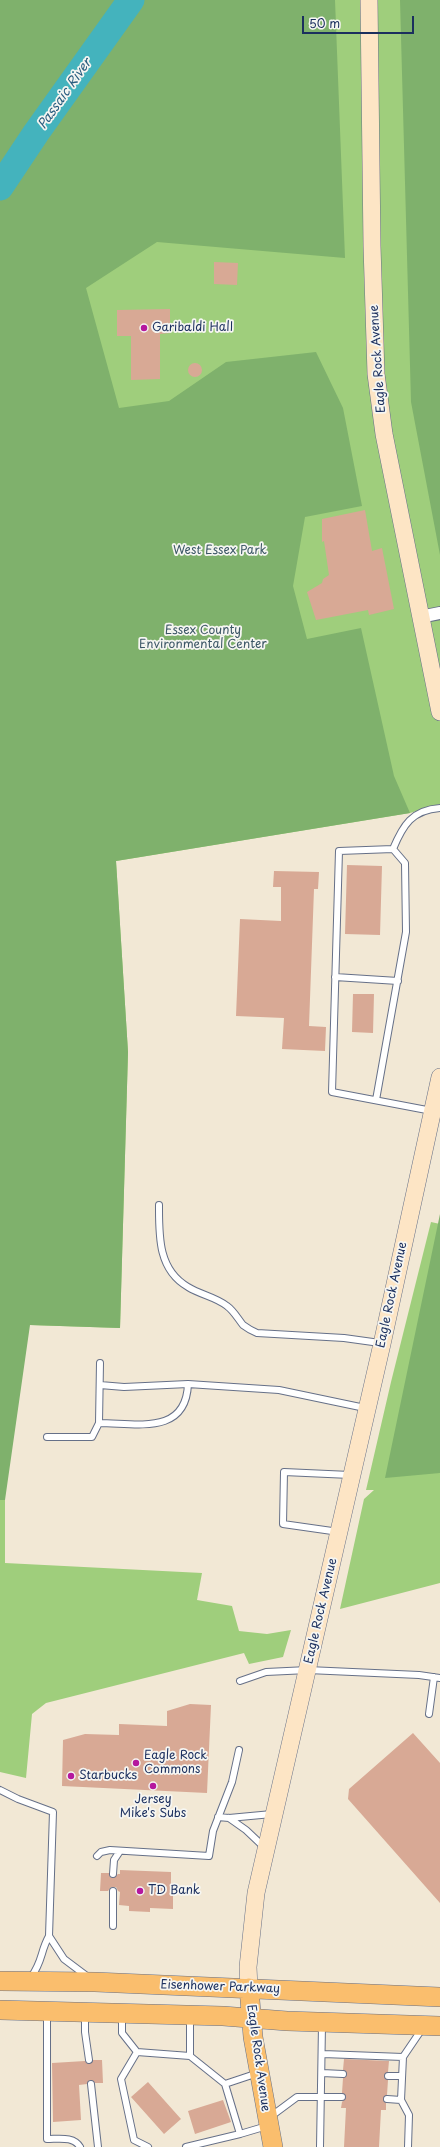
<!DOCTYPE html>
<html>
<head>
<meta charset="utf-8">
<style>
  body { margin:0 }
  #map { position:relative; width:440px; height:2147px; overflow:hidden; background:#f2e8d5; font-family:"Playpen Sans",sans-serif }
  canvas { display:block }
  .scale { position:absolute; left:302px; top:16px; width:112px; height:18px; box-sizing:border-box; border:2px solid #1b2f5e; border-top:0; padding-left:5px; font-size:12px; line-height:14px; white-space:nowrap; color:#1b2f5e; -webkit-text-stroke:3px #f6f6f2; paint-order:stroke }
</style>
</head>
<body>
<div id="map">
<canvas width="440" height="2147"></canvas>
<div class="scale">50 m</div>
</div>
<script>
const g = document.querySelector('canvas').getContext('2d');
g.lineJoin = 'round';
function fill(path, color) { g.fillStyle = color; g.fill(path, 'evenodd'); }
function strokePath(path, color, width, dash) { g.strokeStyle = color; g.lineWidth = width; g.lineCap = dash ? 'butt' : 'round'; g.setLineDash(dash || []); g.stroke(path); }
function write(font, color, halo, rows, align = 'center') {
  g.font = font + ' "Playpen Sans",sans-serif'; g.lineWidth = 3.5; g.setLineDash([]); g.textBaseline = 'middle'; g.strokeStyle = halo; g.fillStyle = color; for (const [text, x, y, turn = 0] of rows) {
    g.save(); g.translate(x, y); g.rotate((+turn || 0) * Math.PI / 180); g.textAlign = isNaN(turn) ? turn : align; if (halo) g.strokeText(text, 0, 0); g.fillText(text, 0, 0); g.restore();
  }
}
fill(new Path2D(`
  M207,0H440V804L410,813L116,861L128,1052L120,1328L30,1325L0,299Z
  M431,1222L440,1224V1583L340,1609L364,1499L374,1490H366L391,1382Z
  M0,1500H5V1563L202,1573L197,1600L232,1606L239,1631L267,1634L291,1630L283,1657L249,1664L244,1653L46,1703L32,1714L26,1778L0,1772Z`), '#9fce7c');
fill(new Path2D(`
  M0,0H335L345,258L157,242L86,288L119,408L169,401L226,362L316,352L343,408L362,506L305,517L293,586L307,639L361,628L394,776L410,813L116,861L128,1052L120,1328L30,1325L5,1500H0Z
  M400,0H440V555L411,402Z
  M440,1214V1473L385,1478Z`), '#7fb16c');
strokePath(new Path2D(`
  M0,187L36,133L131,0`), '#44b3bd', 27);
fill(new Path2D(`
  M214,262L238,263L237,285L214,284Z
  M170,309V333L160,334V379L131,380V336H117V310Z
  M188 370a7 7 0 1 1 14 0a7 7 0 1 1-14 0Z
  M365,510L372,551L382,548L394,609L369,615L368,610L316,620L307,592L322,583L323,579L329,575L324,541L322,542V519Z
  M347,865L382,866L380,935L345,934Z
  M274,871L319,872L318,889H314L309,1026L326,1027L325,1051L282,1049L284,1018L236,1016L240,919L281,921V887H273Z
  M353,994H374L373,1033L352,1032Z
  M190,1704L211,1705L207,1793L62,1786L63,1740L85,1734L119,1735V1724L167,1726V1711Z
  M413,1733L440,1763V1903L348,1799L349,1789Z
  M120,1870L171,1872V1886H173V1909L150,1908V1912L129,1911V1906L119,1905L120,1892L118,1891L116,1887H111L108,1891H100L101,1873H109L110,1877L113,1878L118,1874H120Z
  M344,2059L389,2061L388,2072L384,2076L388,2080L387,2095L383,2099L386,2103V2110H381L379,2147H344L346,2108H341L342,2102L346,2097L342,2093L343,2078L347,2074L343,2070Z
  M93,2060H102L103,2083H95L91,2080L87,2084L79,2085L81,2120L53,2122L52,2063L85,2061L89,2064Z
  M148,2082L181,2119L164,2134L131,2097Z
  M223,2100L231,2122L195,2134L188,2111Z`), '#d8a995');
const service = new Path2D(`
  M335,977L398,981
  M376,1100L406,932L405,863L393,849
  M432,1111L332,1092L339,851L393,849C403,825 412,810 440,808
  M159,1205C159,1236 158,1270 188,1287C201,1295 216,1297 227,1306C234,1311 238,1319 243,1325C247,1328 252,1331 257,1333L344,1338L380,1343
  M100,1385L124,1387L188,1384L279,1390L365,1408
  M99,1423C136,1423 186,1436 188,1384
  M47,1437H92L99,1423L100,1363
  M339,1532L283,1524L284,1472L350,1475
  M240,1681L266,1672L308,1670L419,1675L440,1678
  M429,1714L434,1677
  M0,1790L18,1799L53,1812L49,1936L64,1959L88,1977
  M218,1817L229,1818L272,1814
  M229,1818L246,1830L265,1848
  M97,1856L101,1852L110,1850L209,1856L213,1831L232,1782L239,1750
  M113,1874L114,1860L120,1851
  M113,1926V1891
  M31,1977C43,1961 40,1952 49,1936
  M47,2014V2139C59,2139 74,2136 80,2147
  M85,2014V2032L89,2060
  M122,2015V2033L137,2052L190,2056L225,2084L240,2134L267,2126
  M190,2018V2056
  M137,2052L121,2079L134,2140L148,2147
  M323,2054L403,2057
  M322,2073L343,2074
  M388,2076H402
  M91,2084L98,2147
  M225,2084L258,2073
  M387,2099L401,2100
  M270,2117L297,2097H342
  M186,2147L240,2134
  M320,2147L322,2025
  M408,2147L409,2115L401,2100L403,2057L422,2029`);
const minor = new Path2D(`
  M420,617L440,613`);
const secondary = new Path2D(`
  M369,0L372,246L376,374L384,434L440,712
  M249,1988L248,1967L256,1893L382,1344L440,1077`);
const primary = new Path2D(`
  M0,1981L95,1982L440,1997
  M249,1988L253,2037L273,2147
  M0,2010L223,2016L287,2021L440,2026`);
strokePath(service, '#667088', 8);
strokePath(minor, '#667088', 14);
strokePath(secondary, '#667088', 18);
strokePath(primary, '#667088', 20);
strokePath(service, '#fff', 6);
strokePath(minor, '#fff', 12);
strokePath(secondary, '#fde5c5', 17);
strokePath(primary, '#fabe6d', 19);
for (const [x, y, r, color] of [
  [144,328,4,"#b5179e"],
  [136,1763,4,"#b5179e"],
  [71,1776,4,"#b5179e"],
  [153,1786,4,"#b5179e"],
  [140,1891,4,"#b5179e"]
]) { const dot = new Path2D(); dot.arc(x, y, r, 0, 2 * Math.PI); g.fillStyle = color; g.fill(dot); strokePath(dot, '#f6f6f2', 1.5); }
write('12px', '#1b2f5e', '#f6f6f2', [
  ["Garibaldi Hall",152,328],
  ["Eagle Rock",144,1756],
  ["Commons",144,1770],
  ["Starbucks",79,1776],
  ["Jersey",153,1800,"center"],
  ["Mike's Subs",153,1814,"center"],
  ["TD Bank",148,1891]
], 'left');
write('12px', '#1b2f5e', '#f6f6f2', [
  ["Eagle Rock Avenue",378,359,-94],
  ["Eagle Rock Avenue",392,1295,-78],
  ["Eagle Rock Avenue",321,1611,-77],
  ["Eisenhower Parkway",220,1987,2],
  ["Eagle Rock Avenue",258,2058,82]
]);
write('12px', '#3c5766', '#f6f6f2', [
  ["West Essex Park",220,551],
  ["Essex County",203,631],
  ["Environmental Center",203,645]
]);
write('italic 13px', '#295d7f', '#f6f6f2', [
  ["Passaic River",65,94,-55]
]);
</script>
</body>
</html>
